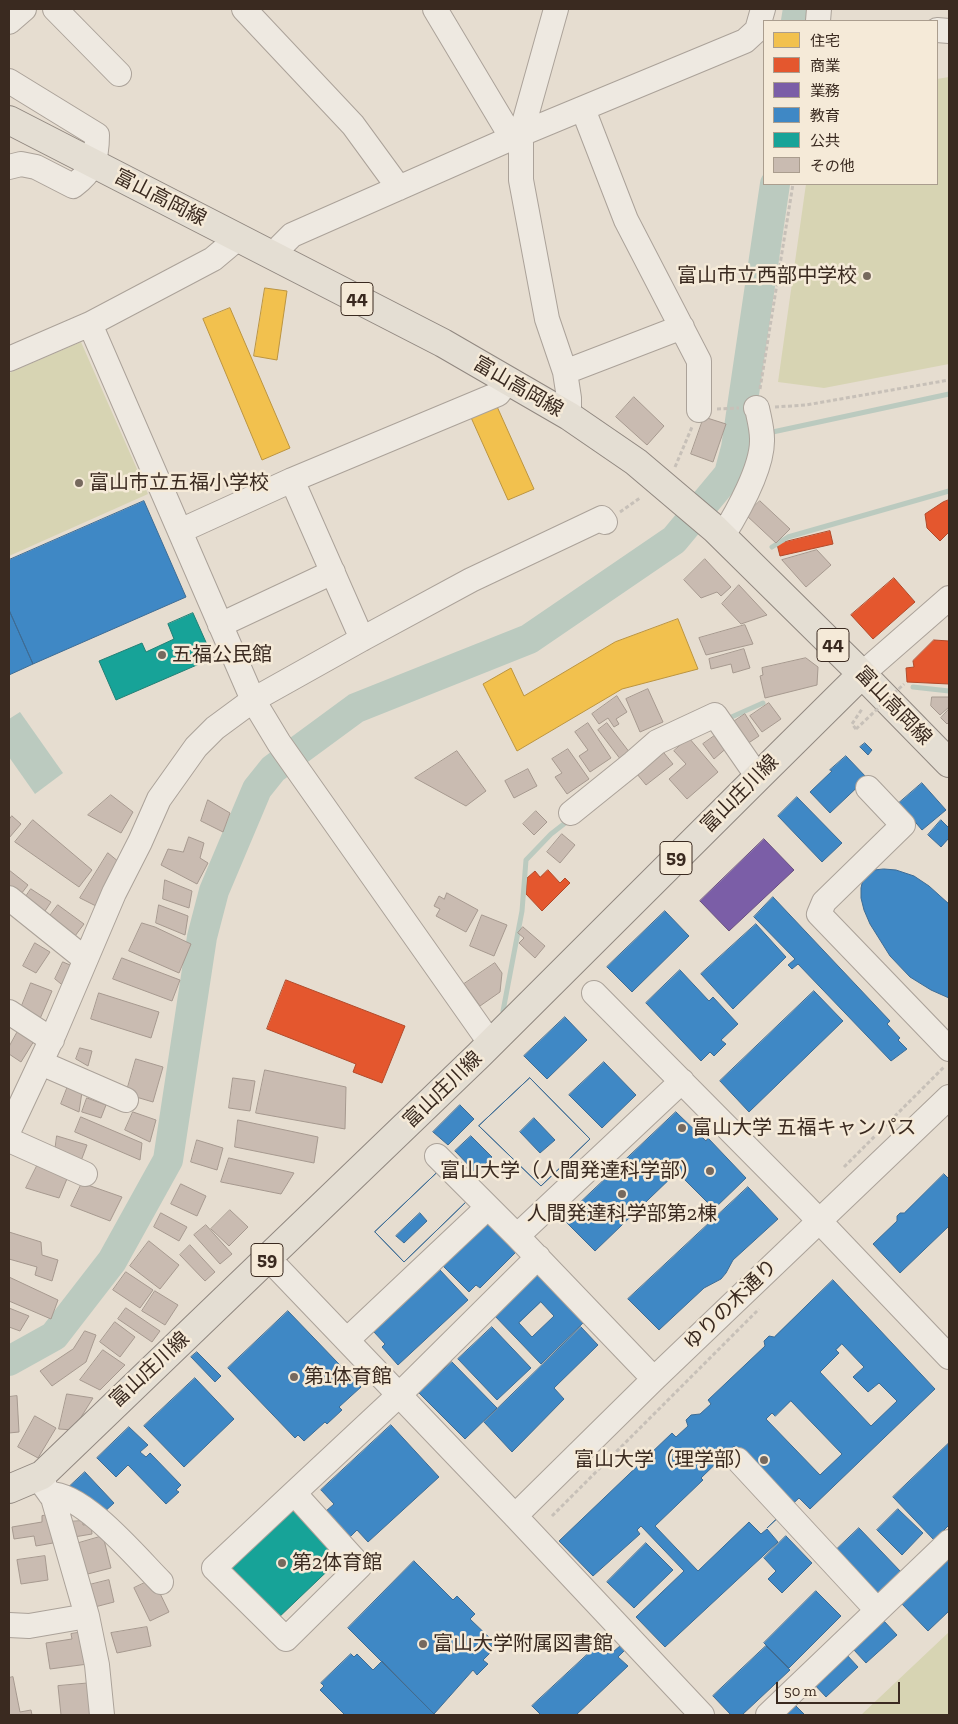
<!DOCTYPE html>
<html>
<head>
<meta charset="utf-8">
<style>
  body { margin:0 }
  #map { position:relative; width:958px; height:1724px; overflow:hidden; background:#e6ddd0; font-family:"Zilla Slab","Noto Sans JP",serif }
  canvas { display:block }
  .frame { position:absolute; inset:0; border:10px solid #3a2a20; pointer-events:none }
  .legend { position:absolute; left:763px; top:20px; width:175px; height:165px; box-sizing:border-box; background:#f5ead8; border:1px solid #aa9d8e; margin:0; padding:6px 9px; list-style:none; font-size:15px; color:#3a2a20 }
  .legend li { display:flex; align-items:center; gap:10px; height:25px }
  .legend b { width:25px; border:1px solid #aa9d8e }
  .scale { position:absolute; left:776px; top:1682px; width:124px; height:22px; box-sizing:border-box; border:2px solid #3a2a20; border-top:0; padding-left:6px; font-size:15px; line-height:18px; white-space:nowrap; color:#3a2a20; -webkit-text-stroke:4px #f5ead8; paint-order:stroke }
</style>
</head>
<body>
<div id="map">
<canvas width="958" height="1724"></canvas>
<div class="frame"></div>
<ul class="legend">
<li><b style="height:14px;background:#f2c14e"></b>住宅</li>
<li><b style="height:14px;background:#e4572e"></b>商業</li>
<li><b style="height:14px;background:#7b5ea7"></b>業務</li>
<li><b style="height:14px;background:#3f88c5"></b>教育</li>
<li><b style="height:14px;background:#17a398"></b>公共</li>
<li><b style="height:14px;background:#c9bbb1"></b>その他</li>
</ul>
<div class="scale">50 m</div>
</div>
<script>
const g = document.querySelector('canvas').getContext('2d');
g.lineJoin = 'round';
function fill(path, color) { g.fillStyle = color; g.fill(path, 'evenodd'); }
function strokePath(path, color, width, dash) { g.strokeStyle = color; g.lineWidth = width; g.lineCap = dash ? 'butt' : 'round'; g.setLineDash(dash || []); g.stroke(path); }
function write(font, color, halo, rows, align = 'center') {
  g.font = font + ' "Zilla Slab","Noto Sans JP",serif'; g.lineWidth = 5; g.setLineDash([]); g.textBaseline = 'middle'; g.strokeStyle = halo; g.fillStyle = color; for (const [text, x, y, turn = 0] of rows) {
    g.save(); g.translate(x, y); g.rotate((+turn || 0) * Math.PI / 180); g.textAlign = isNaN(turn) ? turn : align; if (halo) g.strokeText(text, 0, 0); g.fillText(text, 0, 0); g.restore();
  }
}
fill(new Path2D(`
  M949,77V364L824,388L778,382L806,184H937V79Z
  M81,342L148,494L9,556V373Z
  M949,1632V1715H861Z`), '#d7d4b3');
fill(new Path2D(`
  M20,712L63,773L35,794L9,757V719Z`), '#bbcabf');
const homes = new Path2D(`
  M265,288L287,291L277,360L254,356Z
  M230,308L290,448L262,460L203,319Z
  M495,402L534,489L508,500L469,413Z
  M678,619L698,669L622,689L517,751L483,684L511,668L524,696L615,642Z`);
fill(homes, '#f2c14e');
strokePath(homes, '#bb9440', 1);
const shops = new Path2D(`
  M949,500V532L940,541L927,528L925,514L943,502Z
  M830,531L833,544L780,556L777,544Z
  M894,578L915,602L873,639L851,615Z
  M934,640L949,641V684L907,682L906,668L914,667L913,661Z
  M548,870L560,883L565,878L570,883L542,911L526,894L527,878L535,871L540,877Z
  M286,980L405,1026L382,1083L353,1072L356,1064L267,1029Z`);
fill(shops, '#e4572e');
strokePath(shops, '#b14a2a', 1);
const offices = new Path2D(`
  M764,839L794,870L729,931L700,901Z`);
fill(offices, '#7b5ea7');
strokePath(offices, '#684e7e', 1);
const schools = new Path2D(`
  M144,501L186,597L33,664L9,610V560Z
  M9,610L33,664L9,675Z
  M865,743L872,750L868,755L860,747Z
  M846,756L867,778L830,813L810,792L832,771L830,770Z
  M922,783L946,810L922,830L899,803Z
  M797,797L842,843L822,862L778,816Z
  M941,820L949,828V838L941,847L928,835Z
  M884,869L896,870L914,876L929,886L949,904V998L931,990L910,977L890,956L870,924L864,910L861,898V888L863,879L868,873L875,870Z
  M773,897L890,1021L887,1024L900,1038L898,1040L907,1049L891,1061L798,964L792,969L788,965L795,959L754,917Z
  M665,911L689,936L632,992L607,967Z
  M756,924L786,957L733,1009L701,974Z
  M680,970L709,1001L713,997L738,1024L721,1040L726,1044L714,1056L710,1052L701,1061L646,1003Z
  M814,991L843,1021L749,1112L720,1081Z
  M565,1017L587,1040L547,1079L524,1056Z
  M604,1062L636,1095L602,1128L569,1095Z
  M530,1078L590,1139L541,1186L479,1126ZM534,1118L555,1140L540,1153L520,1132Z
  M530,1078L590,1139L541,1186L479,1126Z
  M460,1105L474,1119L448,1145L433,1132Z
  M676,1112L706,1141L708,1138L746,1178L714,1209L677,1172L595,1251L563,1219Z
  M471,1136L492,1157L476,1173L455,1151Z
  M440,1170L469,1199L404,1262L375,1232ZM420,1213L427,1221L404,1243L396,1236Z
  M440,1170L469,1199L404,1262L375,1232Z
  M944,1174L949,1179V1226L900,1273L873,1244L897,1221V1216L900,1213H904Z
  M748,1187L778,1219L733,1260L726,1273L721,1279L704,1288L659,1330L628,1299Z
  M489,1221L518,1250L480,1288L476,1285L469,1292L443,1266Z
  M440,1270L468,1300L398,1365L382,1347L385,1344L374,1332Z
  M536,1272L584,1322L541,1364L493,1314ZM541,1302L554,1316L532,1337L519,1323Z
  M833,1280L935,1389L810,1509L799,1498L767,1528L791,1505L734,1446L701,1478L703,1480L655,1526L698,1571L749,1522L761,1534L767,1529L778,1542L665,1647L636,1617L684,1571L641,1526L637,1530L640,1534L593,1576L559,1541L672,1433L676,1437L688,1426L686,1420L691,1415L700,1414L711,1404L708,1400L765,1346L764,1341L769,1336L774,1337ZM842,1344L864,1367L853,1377L868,1392L879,1383L897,1401L871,1426L820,1372L839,1353L836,1350ZM791,1401L842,1454L820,1475L766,1419L772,1413L775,1416Z
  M288,1311L361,1387L339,1407L342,1410L327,1424L325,1422L304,1441L298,1435L295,1438L228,1368Z
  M492,1327L531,1368L497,1400L458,1359Z
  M581,1327L598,1345L554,1388L564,1399L512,1452L484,1422Z
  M197,1352L221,1376L215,1382L191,1357Z
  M452,1362L497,1408L465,1439L419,1393Z
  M195,1378L234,1419L184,1467L144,1426Z
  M391,1425L439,1477L368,1542L357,1530L350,1537L326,1511L334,1504L321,1490Z
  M129,1427L148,1445L140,1452L146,1457L150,1453L181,1485L176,1490L179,1492L166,1504L128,1465L116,1477L97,1458Z
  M949,1443V1525L934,1540L893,1497Z
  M85,1472L114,1503L101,1515L69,1487Z
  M898,1509L923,1533L902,1555L877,1530Z
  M859,1528L901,1572L879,1597L835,1551Z
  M786,1536L812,1563L782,1593L768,1579L776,1571L764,1558Z
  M646,1543L673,1570L634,1608L607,1582Z
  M949,1557V1611L928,1631L901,1603Z
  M414,1561L453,1600L457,1596L475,1614L470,1619L495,1643L491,1646L494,1649L483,1660L488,1664L477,1675L473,1670L434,1714L348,1628Z
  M816,1591L841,1616L789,1668L764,1643Z
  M884,1621L897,1635L866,1663L854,1650Z
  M602,1641L613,1652L621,1645L626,1649L618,1657L628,1666L576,1715H541L532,1706Z
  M766,1646L790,1670L742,1715H731L713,1696Z
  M351,1654L354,1657L357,1654L373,1670L382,1661L434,1714L432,1715H345L320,1690L324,1686L321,1683Z
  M846,1654L858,1667L826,1697L814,1684Z
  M793,1703L805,1715H781Z`);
fill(schools, '#3f88c5');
strokePath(schools, '#3e6c94', 1);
const public = new Path2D(`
  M193,613L213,658L116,700L99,661L142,643L146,652L174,639L168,624Z
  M289,1506L340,1559L275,1621L225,1568Z`);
fill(public, '#17a398');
strokePath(public, '#227f74', 1);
strokePath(new Path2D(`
  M768,433L949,394
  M736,448L755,438
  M772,547L788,537L949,491
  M913,687L949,691
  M727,719L763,703
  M503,1011L522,911L526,860L551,834L569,820`), '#bbcabf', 5);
strokePath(new Path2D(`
  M796,21L798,9
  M9,1361L54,1336L112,1261L168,1160L202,937L214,891L257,789L273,769L356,708L529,639L674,540L729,474L736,448L775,184`), '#bbcabf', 30);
const building = new Path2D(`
  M634,397L664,426L647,445L616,417Z
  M704,417L726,424L713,462L691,454Z
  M760,501L790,529L776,543L746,515Z
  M817,550L831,565L806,587L782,560Z
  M705,559L731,587L721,596L717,592L701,598L684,580Z
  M739,585L767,615L741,624L722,604Z
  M745,625L753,644L706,655L699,638Z
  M744,649L750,668L733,673L731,664L711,669L709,659Z
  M806,658L818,667L817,685L765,698L760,676L763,675L762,668Z
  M648,689L663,722L640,732L626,699Z
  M617,696L627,712L616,719L619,724L614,727L608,718L599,724L592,714Z
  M932,697H949V707L940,715L931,706Z
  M769,703L781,719L762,732L750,716Z
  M949,709V722L947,724L941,718Z
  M745,714L759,736L741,748L726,727Z
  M588,723L611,758L590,772L579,756L588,750L575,732Z
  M607,723L630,753L621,760L598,730Z
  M720,732L730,745L714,759L703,744Z
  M689,738L718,772L687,799L669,779L686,764L674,751Z
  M568,749L589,779L567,794L555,777L562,773L552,759Z
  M457,751L486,791L466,806L415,778Z
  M664,753L673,764L646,785L637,774Z
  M528,769L537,786L514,798L505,781Z
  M111,795L133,812L121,833L88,815Z
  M208,800L230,813L223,832L201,821Z
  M536,811L547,822L534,835L523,824Z
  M12,816L21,824L9,838V820Z
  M33,820L92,870L79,887L15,842Z
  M562,834L575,845L560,863L547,852Z
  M189,837L204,843L200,858L208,863L197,884L161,865L168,849L183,852Z
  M108,853L119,862L98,907L80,898Z
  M9,870L28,885L18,898L9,890Z
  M165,880L192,891L189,908L163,899Z
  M31,889L51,902L43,914L23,901Z
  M447,893L478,910L466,932L436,916L440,909L434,906L439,896L444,899Z
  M58,905L84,924L72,940L46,921Z
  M159,905L188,916L185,935L156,923Z
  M482,915L507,925L494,956L470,946Z
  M142,923L155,927L191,944L179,973L129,951Z
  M523,927L545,946L535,958L519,943L524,938L518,933Z
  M35,943L50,952L36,973L23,966Z
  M122,958L180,980L172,1001L113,979Z
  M63,962L77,968L66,988L55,979Z
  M495,963L502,973L500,992L480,1006L464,984Z
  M31,983L52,991L39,1021L19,1013Z
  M99,993L159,1012L151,1038L91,1019Z
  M18,1031L34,1041L21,1062L9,1054V1047Z
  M80,1048L92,1051L88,1066L76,1059Z
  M136,1059L163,1067L153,1102L126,1094Z
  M265,1070L346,1087L345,1129L256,1113Z
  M233,1078L255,1081L250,1111L229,1108Z
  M68,1086L82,1092L79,1112L61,1104Z
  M87,1098L106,1105L101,1118L82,1112Z
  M133,1112L156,1120L150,1142L125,1130Z
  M81,1117L142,1143L140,1160L75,1132Z
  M238,1120L318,1137L314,1163L235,1147Z
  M57,1136L87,1145L81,1161L55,1151Z
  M197,1140L223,1148L217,1170L191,1162Z
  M229,1158L294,1173L281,1194L221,1182Z
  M38,1164L69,1174L59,1198L26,1188Z
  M82,1183L122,1197L110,1221L71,1206Z
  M181,1184L206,1196L197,1216L171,1204Z
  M230,1210L248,1227L229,1246L211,1229Z
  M161,1213L187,1227L179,1241L154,1227Z
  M206,1225L232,1254L220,1264L194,1235Z
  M9,1232L41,1242L42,1255L58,1260L52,1281L35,1275L37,1267L9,1259Z
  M149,1241L179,1265L160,1289L130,1266Z
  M190,1245L215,1272L205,1281L180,1255Z
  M126,1272L153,1290L140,1308L113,1290Z
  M9,1277L58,1300L51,1319L9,1301Z
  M155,1291L178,1305L165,1325L142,1311Z
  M9,1308L29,1316L20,1331L9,1327Z
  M126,1308L160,1331L152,1342L118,1319Z
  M115,1322L135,1337L120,1357L100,1342Z
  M85,1331L96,1335L86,1362L52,1386L40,1371L73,1349Z
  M103,1350L125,1365L100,1390L80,1380Z
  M67,1394L93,1398L73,1430L59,1429Z
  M17,1396L19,1432L9,1433V1397Z
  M35,1416L56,1428L38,1458L18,1447Z
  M49,1515L53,1543L36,1546L34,1536L14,1539L12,1527L42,1522V1516Z
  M83,1521V1525L91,1524L92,1534L68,1538L65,1522Z
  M103,1536L111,1568L80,1576L72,1545Z
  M45,1556L48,1580L21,1584L17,1560Z
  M153,1579L169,1612L150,1621L134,1588Z
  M109,1580L114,1602L91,1608L85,1586Z
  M147,1627L151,1646L117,1653L111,1633Z
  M83,1632L88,1664L50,1669L46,1643L72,1639L71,1634Z
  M13,1677L20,1712L31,1710L32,1715H9V1678Z
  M92,1683L96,1715H61L58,1686Z`);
fill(building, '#c9bbb1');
strokePath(building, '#a6998f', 1);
const minor = new Path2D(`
  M55,9L119,74
  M244,9L353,125L399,188
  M435,9L512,138
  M556,9L521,134V180L547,319L565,372L569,398V416
  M818,21L819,9
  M9,22L24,9
  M937,30L949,31
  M9,81L97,135C97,159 93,171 73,186L36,167L21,164L9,167
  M583,109L626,220L699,361V410
  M272,255L292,235L521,134L745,41L757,30L763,9
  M90,324L253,700L279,743L491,1044
  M9,359L90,324L213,259L238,238
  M565,372L682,327
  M292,480L362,639
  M180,531L292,480L498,394L508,381
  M722,537C737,513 763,467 762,439C762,428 759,418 757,408H756
  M220,625L333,572
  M862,674L949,598
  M868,788L903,825L824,902L819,914L949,1049
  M571,813L633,763L657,742L715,715L758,777
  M9,898L85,959
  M594,993L805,1206L949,1357
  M9,1012L52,1040
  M41,1063L126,1100
  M9,1130L54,1034L114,893L140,842L159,799L196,747L215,728L253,700L362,639L471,580L602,518L605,522
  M9,1140L85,1174
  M437,1156L488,1207
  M517,1236L682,1081
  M268,1258L515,1516L702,1715
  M347,1340L488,1207L517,1236L654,1379
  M738,1460L877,1610
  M42,1475L45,1487L53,1498L87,1616L97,1665L102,1715
  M294,1493L214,1568L286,1639L360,1566L294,1493L399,1395L538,1257
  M50,1494C84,1494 137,1558 161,1582
  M515,1516L654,1379L949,1097
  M9,1625L29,1626L87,1616
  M768,1715L949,1542`);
const major = new Path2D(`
  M9,120L443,343L569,416L636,462L715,529L862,674L949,763
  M9,1489L42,1475L479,1055L758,777L862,674`);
strokePath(minor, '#aba299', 26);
strokePath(major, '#918880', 30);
strokePath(new Path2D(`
  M760,389L793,184
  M775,407L806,405L949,380
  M717,409L739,408
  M675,467L692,427
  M620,512L640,498
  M856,729L852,724L862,709
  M844,1167L944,1067
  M552,1516L759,1309`), '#c7c0b8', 3, [4, 2.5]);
strokePath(minor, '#eee9e1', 24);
strokePath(major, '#e4ded3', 28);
strokePath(new Path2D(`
  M856,729L904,684`), '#c7c0b8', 3, [4, 2.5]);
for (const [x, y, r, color] of [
  [867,276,5,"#76695e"],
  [79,483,5,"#76695e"],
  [162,655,5,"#76695e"],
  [682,1128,5,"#76695e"],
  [710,1171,5,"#76695e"],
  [622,1194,5,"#76695e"],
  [294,1377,5,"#76695e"],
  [764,1460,5,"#76695e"],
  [282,1563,5,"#76695e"],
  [423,1644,5,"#76695e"]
]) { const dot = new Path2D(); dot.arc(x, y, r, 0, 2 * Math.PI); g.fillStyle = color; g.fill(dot); strokePath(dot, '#f5ead8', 2); }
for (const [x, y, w] of [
  [357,299,32],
  [833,645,32],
  [676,858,32],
  [267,1260,32]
]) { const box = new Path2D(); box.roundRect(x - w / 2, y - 16.5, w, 33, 4); g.fillStyle = '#f5ead8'; g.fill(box); strokePath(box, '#3a2a20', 1); }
write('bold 19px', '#3a2a20', null, [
  ["44",357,299],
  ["44",833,645],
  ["59",676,858],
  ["59",267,1260]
]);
write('20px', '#3a2a20', '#f5ead8', [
  ["富山高岡線",160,198,27],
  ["富山高岡線",518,387,30],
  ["富山高岡線",893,706,46],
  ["富山庄川線",740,794,-45],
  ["富山庄川線",443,1090,-44],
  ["ゆりの木通り",731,1305,-44],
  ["富山庄川線",150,1370,-43]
]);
write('20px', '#3a2a20', '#f5ead8', [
  ["富山市立西部中学校",857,276,"right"],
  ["富山市立五福小学校",89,483],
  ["五福公民館",172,655],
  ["富山大学 五福キャンパス",692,1128],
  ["富山大学（人間発達科学部）",700,1171,"right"],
  ["人間発達科学部第2棟",622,1214,"center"],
  ["第1体育館",304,1377],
  ["富山大学（理学部）",754,1460,"right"],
  ["第2体育館",292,1563],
  ["富山大学附属図書館",433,1644]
], 'left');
</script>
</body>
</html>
